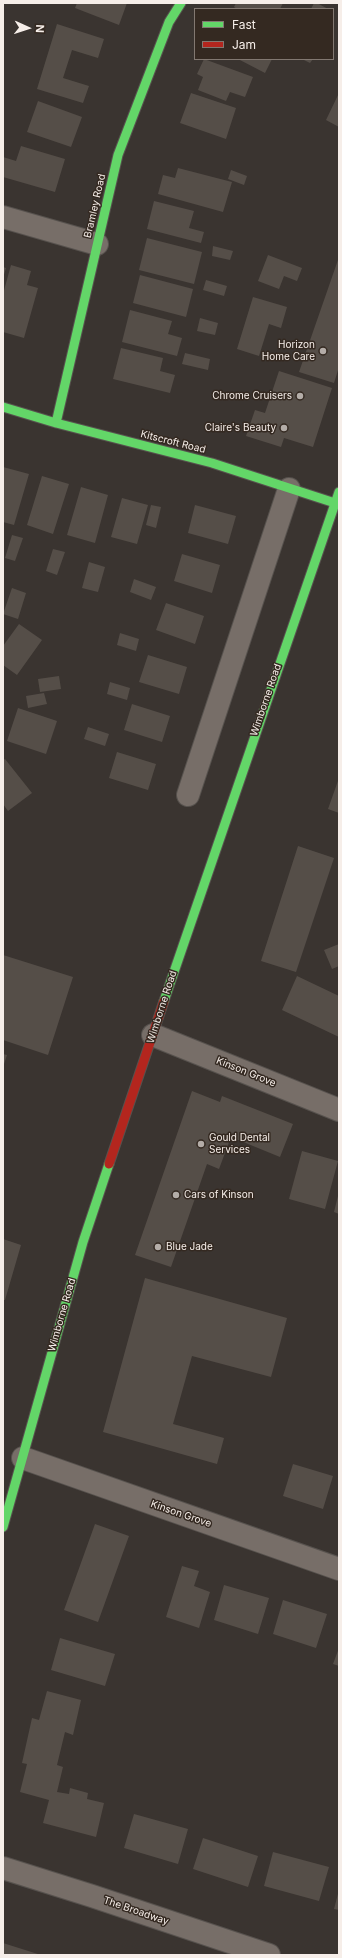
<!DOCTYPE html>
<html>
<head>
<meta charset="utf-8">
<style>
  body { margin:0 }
  #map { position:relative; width:342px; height:1958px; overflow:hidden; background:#3a3430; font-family:Inter,sans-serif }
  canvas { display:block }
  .frame { position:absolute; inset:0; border:4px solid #f6eee9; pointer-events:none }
  .legend { position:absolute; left:194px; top:8px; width:140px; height:52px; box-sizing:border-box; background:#342921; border:1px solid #827871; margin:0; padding:5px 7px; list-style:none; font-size:12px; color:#f6eee9 }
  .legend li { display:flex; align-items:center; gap:8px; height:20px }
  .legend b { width:20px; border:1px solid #827871 }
  .north { position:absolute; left:8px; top:8px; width:40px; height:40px; -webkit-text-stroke:3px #342921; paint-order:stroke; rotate:93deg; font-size:11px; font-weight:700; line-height:16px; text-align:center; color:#f6eee9 }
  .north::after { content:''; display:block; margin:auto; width:14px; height:18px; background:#f6eee9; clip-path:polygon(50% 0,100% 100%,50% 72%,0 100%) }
</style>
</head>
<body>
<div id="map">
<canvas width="342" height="1958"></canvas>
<div class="frame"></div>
<ul class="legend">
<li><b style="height:5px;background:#63d668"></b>Fast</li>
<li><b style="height:5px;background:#b3261e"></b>Jam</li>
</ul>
<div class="north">N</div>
</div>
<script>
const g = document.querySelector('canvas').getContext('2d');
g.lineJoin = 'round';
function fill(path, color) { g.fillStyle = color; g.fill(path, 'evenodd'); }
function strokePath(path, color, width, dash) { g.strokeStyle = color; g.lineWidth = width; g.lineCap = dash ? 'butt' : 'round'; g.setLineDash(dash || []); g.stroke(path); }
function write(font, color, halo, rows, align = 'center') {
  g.font = font + ' Inter,sans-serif'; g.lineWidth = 3; g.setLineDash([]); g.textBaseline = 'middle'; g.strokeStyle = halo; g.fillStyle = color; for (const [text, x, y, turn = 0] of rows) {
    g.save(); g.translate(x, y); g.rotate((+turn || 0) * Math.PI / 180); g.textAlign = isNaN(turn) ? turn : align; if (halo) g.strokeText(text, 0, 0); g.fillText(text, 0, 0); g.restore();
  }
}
fill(new Path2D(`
  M77,3H127L119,25L75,8Z
  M236,3H283L280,9H237L234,7Z
  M314,3H317L328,9H311Z
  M57,24L104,39L98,58L72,50L63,78L89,86L83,103L37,89Z
  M204,59L253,77L245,97L230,92L226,101L198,90L203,77L197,74Z
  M238,59H272L265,73Z
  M302,59H313L310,63Z
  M191,93L236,108L226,139L180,123Z
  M339,93V127L326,120Z
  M38,101L82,117L71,147L27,132Z
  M21,146L65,159L55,192L3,177V157L16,161Z
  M178,168L232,182L223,212L158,194L163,175L175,178Z
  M231,170L247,176L244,185L228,179Z
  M154,201L194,211L189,228L204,232L201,243L147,229Z
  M147,238L202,252L194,284L139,270Z
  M213,246L233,251L230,260L212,256Z
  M268,255L302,268L297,281L284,276L279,289L258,281Z
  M339,257V367L334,383L299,372Z
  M11,265L31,271L27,285L38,288L24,338L3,332V294Z
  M3,267L6,268L3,278Z
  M140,275L193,289L186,317L133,303Z
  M206,280L227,286L224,296L203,290Z
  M253,297L287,307L281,328L269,324L259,356L237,349Z
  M130,310L172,321L168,334L182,338L177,356L122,342Z
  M200,318L218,323L215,335L197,331Z
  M121,348L163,358L160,371L175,375L170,393L113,379Z
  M185,353L210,359L208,370L182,364Z
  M279,371L332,388L313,447L284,438L281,447L246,436L255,410L265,413Z
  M3,467L29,474L14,525L3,522Z
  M42,476L69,484L53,534L27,525Z
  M81,487L108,495L95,543L67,535Z
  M122,498L148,505L137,544L111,537Z
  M151,505L161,507L156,528L146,525Z
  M195,505L236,516L228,544L188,533Z
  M12,535L23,538L15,561L5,558Z
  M53,549L65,552L57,575L46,571Z
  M182,554L220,565L212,593L174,581Z
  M89,562L105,567L98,592L82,588Z
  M134,579L156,587L151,600L130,592Z
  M12,588L26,593L18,619L3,614Z
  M166,603L204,616L195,644L156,630Z
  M19,624L42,640L17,675L3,665V646Z
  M120,633L139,639L136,651L117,645Z
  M148,655L187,667L179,694L139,682Z
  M59,676L61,689L40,692L38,679Z
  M110,682L130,688L127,700L107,694Z
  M44,693L47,704L28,708L26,696Z
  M132,704L170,716L162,742L124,730Z
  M18,708L57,721L46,754L7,741Z
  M88,727L109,734L105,746L84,739Z
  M117,752L156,764L148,790L109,778Z
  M5,759L32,793L8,811L3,804V760Z
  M339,778V813L328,809Z
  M298,846L334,858L296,972L261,961Z
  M339,944V966L332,969L324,950Z
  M3,955L73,977L48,1055L3,1040Z
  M297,976L339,996V1037L282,1010Z
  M3,1054L7,1055L3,1067Z
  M192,1091L220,1102L222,1096L293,1124L280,1157L231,1137L219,1169L207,1164L171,1267L135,1255Z
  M302,1151L338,1161L325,1209L289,1199Z
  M338,1196L339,1197V1214L334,1212Z
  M3,1239L21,1245L5,1300H3Z
  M145,1278L287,1318L271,1377L192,1356L173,1424L224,1438L217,1464L103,1432Z
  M293,1464L333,1476L323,1509L283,1496Z
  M95,1524L129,1536L98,1622L64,1610Z
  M182,1566L199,1571L194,1586L210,1592L199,1628L166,1617Z
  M224,1585L269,1598L258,1634L214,1620Z
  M283,1600L327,1614L316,1648L273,1634Z
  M60,1638L115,1654L105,1686L51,1670Z
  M339,1648V1666L333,1664Z
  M47,1691L81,1700L73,1735L65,1732L57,1765L63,1767L57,1792L69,1794L70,1788L88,1793L87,1799L104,1803L96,1837L43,1823L49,1800L20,1792L27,1764L22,1763L32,1718L39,1720Z
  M134,1814L188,1829L178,1864L124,1848Z
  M203,1838L258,1856L248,1887L193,1869Z
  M273,1852L329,1867L319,1901L264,1886Z
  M339,1890V1910L334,1909Z
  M3,1943L41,1955H3Z`), '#554e48');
const street = new Path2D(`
  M3,217L97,244
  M188,795L289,489
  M153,1035L339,1110
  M23,1458L339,1569
  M3,1868L92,1896L269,1955`);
const fast = new Path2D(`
  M3,407L56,423L212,463L335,503
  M56,423L118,155L169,22L181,3
  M164,1001L339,492
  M3,1527L83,1242L109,1164`);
const jam = new Path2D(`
  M109,1164L164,1001`);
strokePath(street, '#57524e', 24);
strokePath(fast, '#57524e', 11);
strokePath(jam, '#57524e', 11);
strokePath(street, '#776e68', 22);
strokePath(fast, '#63d668', 9);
strokePath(jam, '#b3261e', 9);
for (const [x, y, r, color] of [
  [323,351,4,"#b4ada8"],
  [300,396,4,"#b4ada8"],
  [284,428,4,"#b4ada8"],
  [201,1144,4,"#b4ada8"],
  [176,1195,4,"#b4ada8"],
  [158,1247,4,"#b4ada8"]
]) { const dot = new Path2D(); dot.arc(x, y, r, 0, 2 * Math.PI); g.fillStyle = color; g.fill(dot); strokePath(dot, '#342921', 1.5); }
write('10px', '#f6eee9', '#342921', [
  ["Bramley Road",95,206,-77],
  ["Kitscroft Road",173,442,14],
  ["Wimborne Road",266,700,-71],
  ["Wimborne Road",162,1007,-72],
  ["Kinson Grove",246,1072,22],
  ["Wimborne Road",62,1315,-74],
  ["Kinson Grove",181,1514,19],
  ["The Broadway",136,1911,19]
]);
write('10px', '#f6eee9', '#342921', [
  ["Horizon",315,345],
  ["Home Care",315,357],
  ["Chrome Cruisers",292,396],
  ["Claire's Beauty",276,428],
  ["Gould Dental",209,1138,"left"],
  ["Services",209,1150,"left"],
  ["Cars of Kinson",184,1195,"left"],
  ["Blue Jade",166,1247,"left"]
], 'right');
</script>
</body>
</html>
